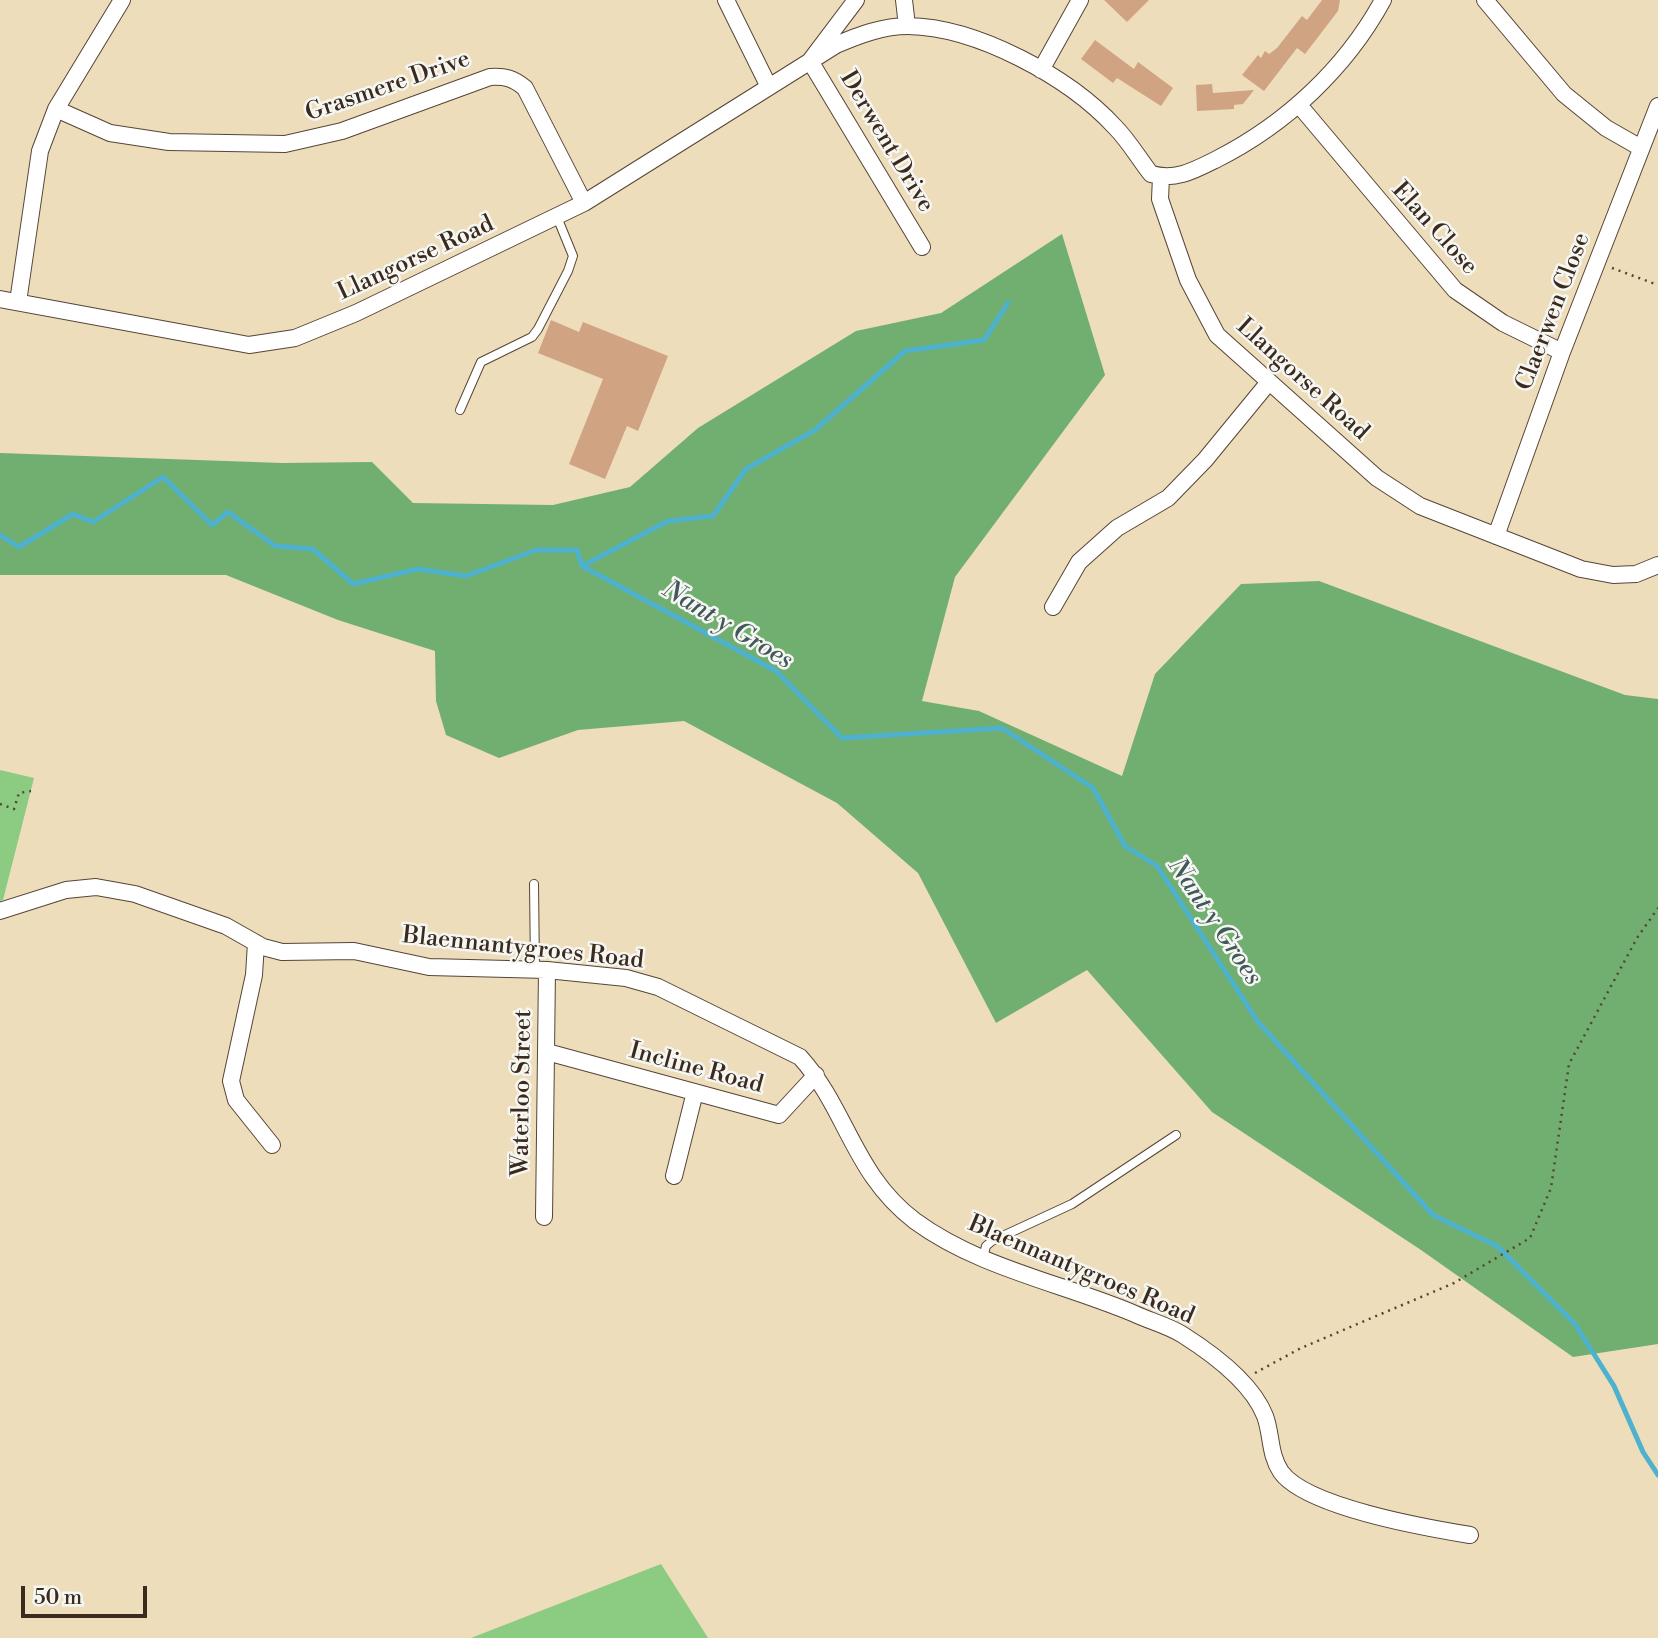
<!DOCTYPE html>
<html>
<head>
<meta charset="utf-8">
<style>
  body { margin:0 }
  #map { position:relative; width:1658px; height:1638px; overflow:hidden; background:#edb; font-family:"Libre Bodoni",serif }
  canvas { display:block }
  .scale { position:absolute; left:21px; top:1586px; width:126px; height:32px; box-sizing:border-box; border:4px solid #3b2a1e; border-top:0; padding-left:9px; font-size:21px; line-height:24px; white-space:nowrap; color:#3b2a1e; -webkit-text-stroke:5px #f6f6f2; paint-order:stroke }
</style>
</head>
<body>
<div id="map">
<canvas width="1658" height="1638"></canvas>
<div class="scale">50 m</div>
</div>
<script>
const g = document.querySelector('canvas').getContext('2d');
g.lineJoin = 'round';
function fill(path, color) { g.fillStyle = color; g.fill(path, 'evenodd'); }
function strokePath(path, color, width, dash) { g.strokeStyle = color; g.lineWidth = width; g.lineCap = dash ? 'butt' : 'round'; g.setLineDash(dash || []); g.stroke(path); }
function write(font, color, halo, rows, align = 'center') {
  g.font = font + ' "Libre Bodoni",serif'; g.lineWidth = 5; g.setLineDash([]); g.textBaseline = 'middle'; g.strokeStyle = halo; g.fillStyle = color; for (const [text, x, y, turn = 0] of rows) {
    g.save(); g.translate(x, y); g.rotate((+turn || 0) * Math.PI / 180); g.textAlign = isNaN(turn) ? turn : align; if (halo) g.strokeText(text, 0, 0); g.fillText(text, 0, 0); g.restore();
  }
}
fill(new Path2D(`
  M0,770L34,778L3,900L0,901Z
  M661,1564L708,1638H471Z`), '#8bcb82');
fill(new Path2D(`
  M1062,234L1105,375L955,577L922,701L979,711L1122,776L1155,674L1241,584L1319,581L1625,695L1658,699V1344L1573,1357L1421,1250L1212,1112L1087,970L996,1023L918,873L837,803L684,721L578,730L499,758L446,735L436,701L435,651L338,620L226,575H0V453L282,463L372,462L413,503L553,505L630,487L698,428L856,331L941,313Z`), '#70af70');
strokePath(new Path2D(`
  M0,535L19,547L73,514L93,522L163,477L212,525L228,512L275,546L313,549L353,584L418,569L466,576L536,550H577L582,566L668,521L713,516L746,469L815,430L905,351L984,340L1008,303
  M582,566L776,671L842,738L1002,728L1093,788L1125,846L1157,866L1258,1022L1433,1215L1497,1246L1575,1324L1614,1386L1643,1452L1658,1475`), '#4eb1cd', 5);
fill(new Path2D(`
  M1104,0H1149L1127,22Z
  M1322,0H1340L1338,11L1305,54L1297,48L1264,91L1242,75L1258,55L1261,58L1265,51L1269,54L1277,48L1302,16L1307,20Z
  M1095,40L1134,69L1138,62L1173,88L1161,106L1117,78L1113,83L1081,59Z
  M1212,84L1213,93L1254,90L1243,104L1234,105V109L1197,111L1196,85Z
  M551,320L579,332L583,322L668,356L638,431L627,426L605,479L569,464L603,379L538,353Z`), '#d0a483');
const lane = new Path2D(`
  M460,410L481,362L532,337L538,329L568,271L573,256L557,217
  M534,884L535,970
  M983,1258L986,1246L992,1241L1072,1204L1176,1135`);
const street = new Path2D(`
  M726,0L768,85
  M856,0L810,61L922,247
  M904,0L907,26
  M1485,0L1564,94L1606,128L1641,148
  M1041,70L1080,0
  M1299,105L1455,290L1503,323L1562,352
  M56,109L110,133L169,142L285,144L342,131L490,77C505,76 513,78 525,88L584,203
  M1161,177L1160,199L1188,280L1217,335L1377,478L1420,506L1581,569L1613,575L1636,574L1658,565
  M0,299L249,345L295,338L356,313L584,203L836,45C859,35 883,26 908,26C977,27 1069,77 1115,127C1129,141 1139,159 1151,174C1176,181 1195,170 1217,159C1286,124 1346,68 1383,0
  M18,302L40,151L56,109L122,0
  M1496,536L1562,352L1658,106
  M1053,607L1079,562L1117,528L1168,498L1205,460L1269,382
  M0,911L66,890L96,887L135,894L226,926L263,947L282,952L354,951L429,967L547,970L626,978L658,987L800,1057C847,1109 853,1174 915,1221C979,1268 1062,1283 1135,1314C1150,1321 1169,1326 1183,1335C1213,1354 1252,1383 1265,1416C1272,1435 1269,1454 1281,1472C1306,1507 1427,1528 1470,1535
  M256,943L254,975L231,1081L236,1100L272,1145
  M547,1052L779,1115L816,1075
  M674,1176L695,1092
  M544,1217L547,970`);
strokePath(lane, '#564536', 10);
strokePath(street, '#564536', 18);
strokePath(new Path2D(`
  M1612,268L1658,285
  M0,804L14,809L19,793L31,791
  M1255,1373L1301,1348L1454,1283L1530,1238L1551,1188L1569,1064L1637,938L1658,908`), '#564536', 2.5, [2, 5]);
strokePath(lane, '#fff', 8);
strokePath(street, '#fff', 16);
write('24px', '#3b2a1e', '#f6f6f2', [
  ["Grasmere Drive",388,87,-19],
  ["Derwent Drive",886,142,59],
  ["Elan Close",1434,229,48],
  ["Llangorse Road",416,259,-25],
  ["Claerwen Close",1554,312,-69],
  ["Llangorse Road",1302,380,42],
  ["Blaennantygroes Road",523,949,6],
  ["Incline Road",696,1069,15],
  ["Waterloo Street",523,1093,-89],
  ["Blaennantygroes Road",1081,1271,23]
]);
write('italic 26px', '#42595b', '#f6f6f2', [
  ["Nant y Groes",727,626,31],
  ["Nant y Groes",1214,922,56]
]);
</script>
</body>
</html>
